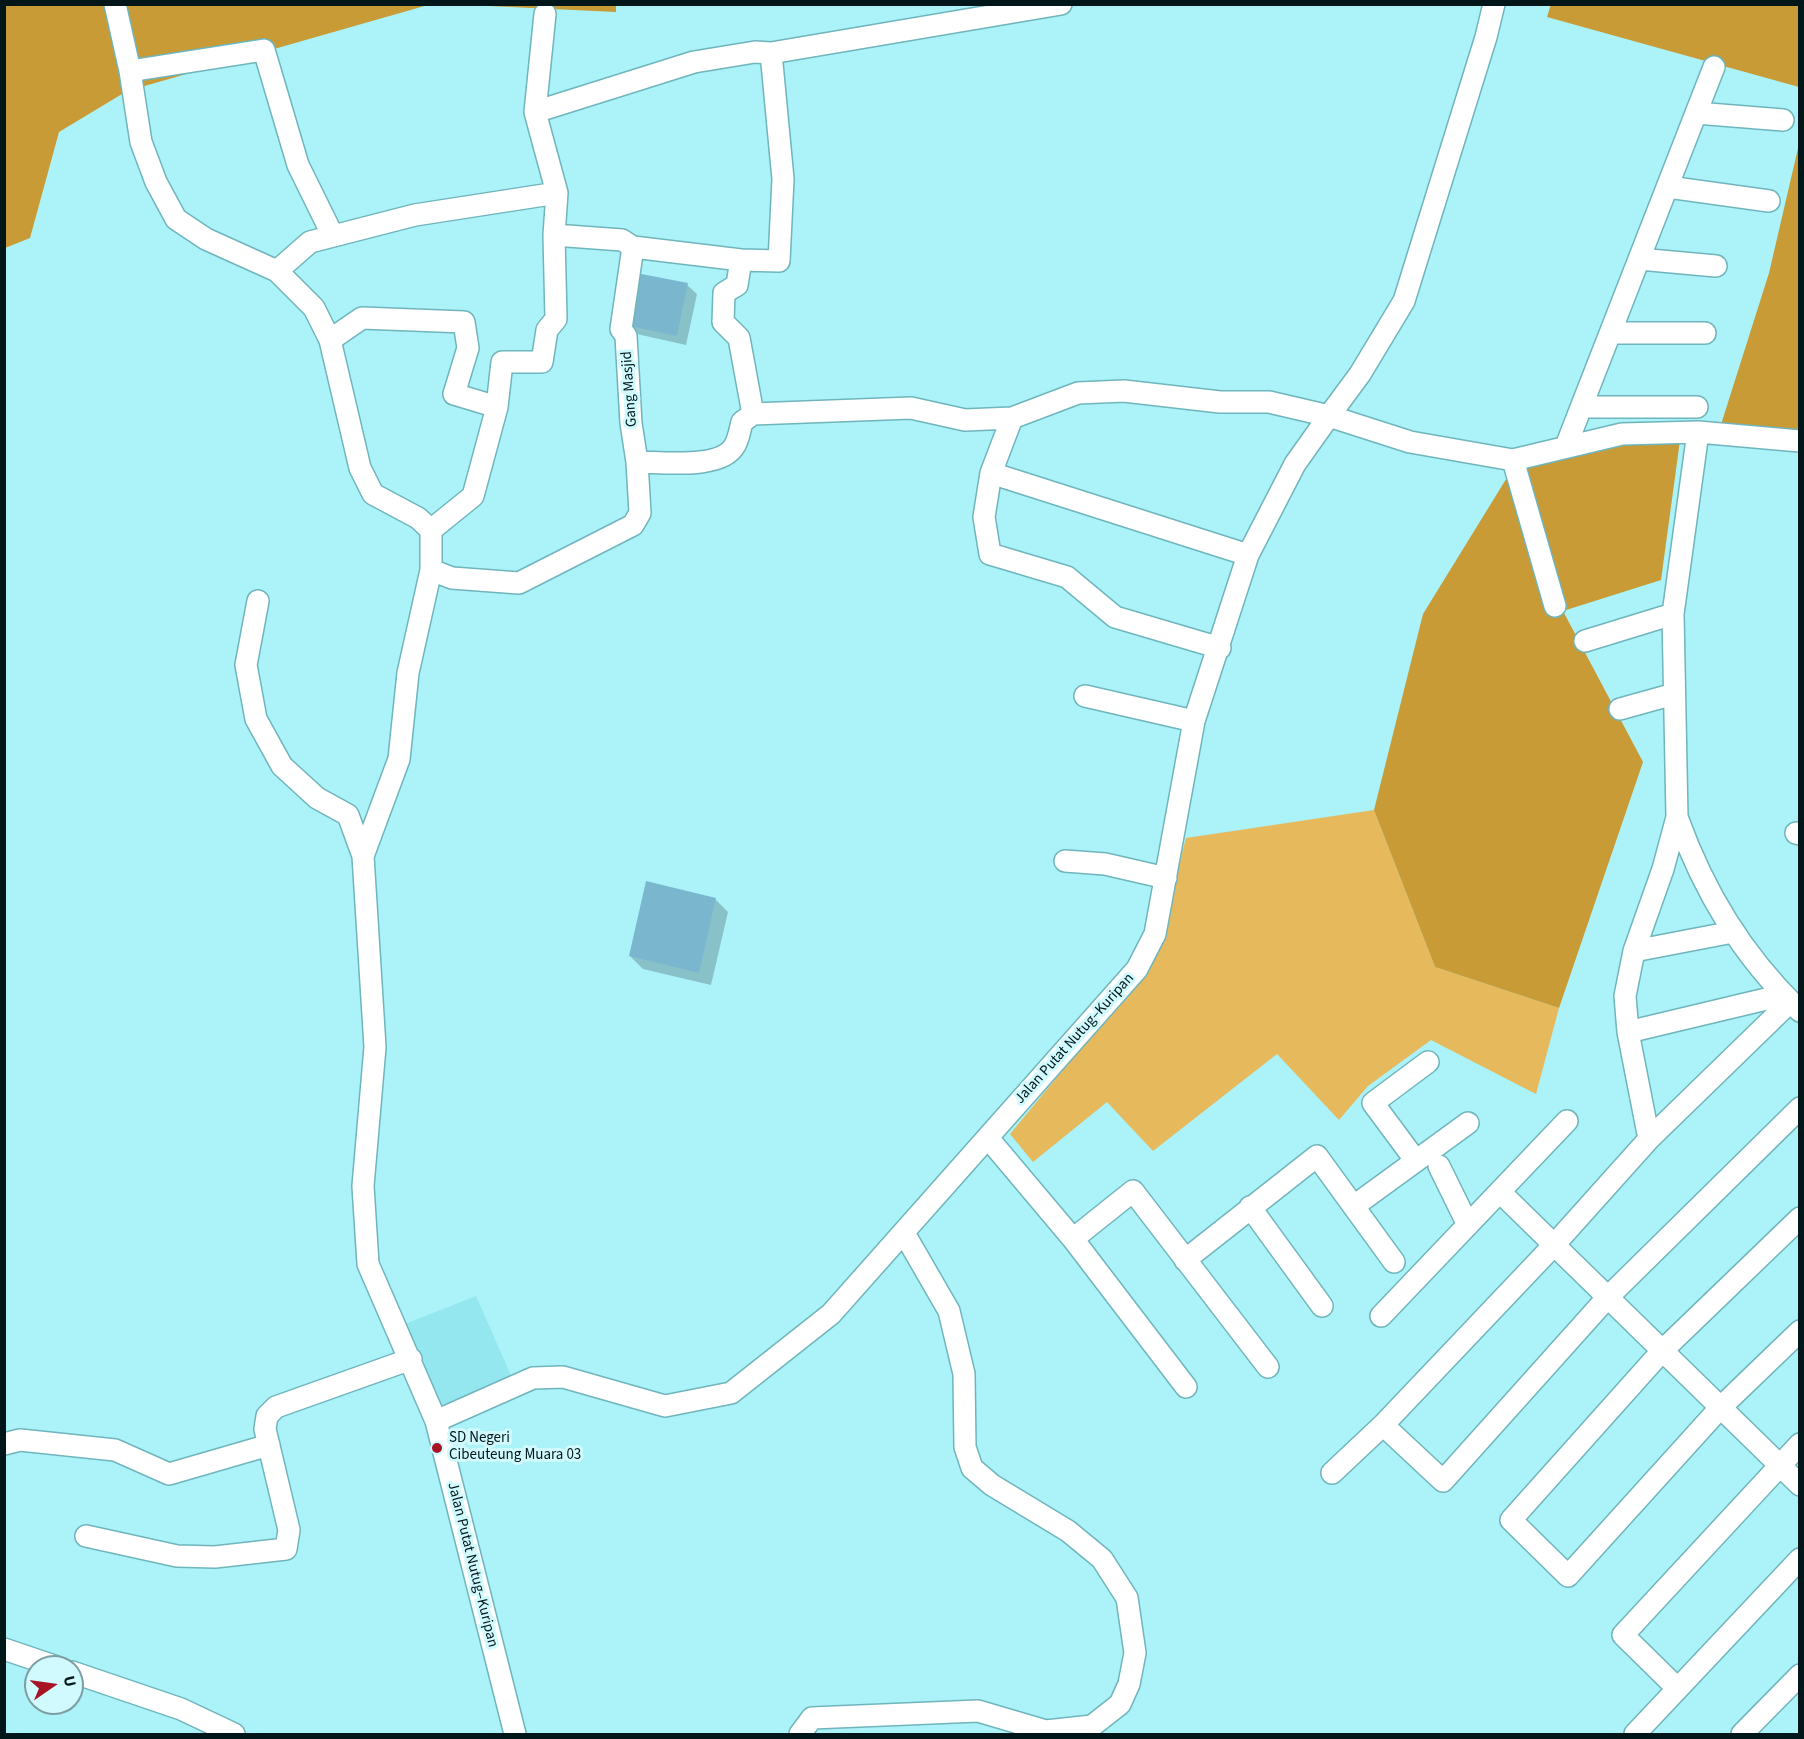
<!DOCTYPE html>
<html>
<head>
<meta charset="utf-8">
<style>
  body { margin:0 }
  #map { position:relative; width:1804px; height:1739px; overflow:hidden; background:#abf2f9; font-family:"Source Sans 3",sans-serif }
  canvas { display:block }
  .frame { position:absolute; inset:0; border:6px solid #001619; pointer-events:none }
  .north { position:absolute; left:24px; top:1655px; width:60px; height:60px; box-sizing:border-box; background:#d1fafe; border:2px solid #7d9fa2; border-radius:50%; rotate:77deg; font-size:16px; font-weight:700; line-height:24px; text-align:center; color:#001619 }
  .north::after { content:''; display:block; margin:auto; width:21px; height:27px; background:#a91425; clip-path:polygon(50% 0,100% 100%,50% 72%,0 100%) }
</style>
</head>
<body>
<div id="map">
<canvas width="1804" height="1739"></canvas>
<div class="frame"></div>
<div class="north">U</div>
</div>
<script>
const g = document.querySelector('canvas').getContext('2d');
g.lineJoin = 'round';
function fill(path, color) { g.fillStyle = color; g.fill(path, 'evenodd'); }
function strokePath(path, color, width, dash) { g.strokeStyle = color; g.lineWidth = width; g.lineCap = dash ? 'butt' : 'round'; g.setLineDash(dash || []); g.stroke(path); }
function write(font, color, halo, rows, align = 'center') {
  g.font = font + ' "Source Sans 3",sans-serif'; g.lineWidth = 6; g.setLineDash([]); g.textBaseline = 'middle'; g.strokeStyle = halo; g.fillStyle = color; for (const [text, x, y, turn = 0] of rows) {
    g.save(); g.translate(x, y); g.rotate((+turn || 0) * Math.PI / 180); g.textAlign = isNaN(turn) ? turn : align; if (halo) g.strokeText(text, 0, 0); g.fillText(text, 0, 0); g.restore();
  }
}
fill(new Path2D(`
  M476,1296L513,1380L440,1413L405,1324Z`), '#95e7ef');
fill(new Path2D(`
  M1374,810L1435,967L1559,1008L1536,1094L1431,1040L1368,1086L1339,1120L1277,1054L1153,1151L1107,1102L1033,1162L1010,1134L1153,961L1186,838Z`), '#e6b95d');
fill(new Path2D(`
  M1551,4L1799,5V87L1547,17Z
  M5,5H428L127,91L59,132L30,238L5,248Z
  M468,5H616V12Z
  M1799,144V433L1718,434L1769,273Z
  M1681,433L1661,580L1563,611L1643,762L1559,1008L1435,967L1374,810L1423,614L1524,450Z`), '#c89b36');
fill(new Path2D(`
  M687,285L697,294L686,345L637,334L627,325Z
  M715,899L728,912L711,985L643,969L630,956Z`), '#0003');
fill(new Path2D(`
  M636,273L688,283L677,336L625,325Z
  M646,881L716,898L699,973L629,956Z`), '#7ab7ce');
const minor = new Path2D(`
  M115,4L130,71L141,142L156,182L176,219L206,239L277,271L314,308L330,340L360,468L373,494L418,518L431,530V570L408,673L399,759L363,856L375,1047L363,1186L368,1264L436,1421
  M130,71L264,50L298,165L333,236
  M535,112L694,62L755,52L771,53
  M1696,113L1783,120
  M1668,187L1769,201
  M554,235L622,240L633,247
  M1639,259L1716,266
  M277,271L310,242L415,215L557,193
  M1611,333H1705
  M330,340L362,318L464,322L468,348L454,394L497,407
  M1582,407H1697
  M753,414L739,338L723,322L724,293L737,285L741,260L779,261L783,179L771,53L1061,4
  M1012,418L991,473L984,517L990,554L1067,577L1115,617L1220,648
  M1566,446L1714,67
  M1513,460L1555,606
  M637,462L631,423L626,336L621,329L633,247L741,260
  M991,473L1248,555
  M431,530L473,496L497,407L502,362H542L547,330L556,319L554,235L557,193L535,112L545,14
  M431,570L452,578L519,583L633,525L640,513L637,462C662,462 722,470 735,445C739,438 740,429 742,422L753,414L911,408L965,420L1012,418L1078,393L1124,391L1220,402H1269L1329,416L1360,374L1404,301L1486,37L1494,4
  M258,601L246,665L256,719L282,766L317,798L348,815L363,856
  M1585,641L1673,614
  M1085,696L1194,721
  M1620,709L1674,694
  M1677,817C1704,892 1742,955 1800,1011
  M1796,833L1800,834
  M1065,861L1105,864L1166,878
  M1634,951L1733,932
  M1628,1032L1783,995
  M988,1138L1073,1239L1186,1387
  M1649,1139L1628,1032L1625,996L1634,951L1663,869L1677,817L1673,614L1698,432
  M1416,1161L1373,1103L1428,1062
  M1439,1166L1468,1225
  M1500,1192L1800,1485
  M1354,1206L1468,1123
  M1250,1207L1322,1306
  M1800,1218L1662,1351L1511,1520L1568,1576L1720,1408L1800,1331
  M1073,1239L1133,1191L1268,1367
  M1185,1260L1317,1156L1394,1262
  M1381,1316L1567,1121
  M1383,1425L1443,1481L1607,1298L1800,1108
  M4,1444L20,1440L115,1450L169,1474L269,1445
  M1332,1473L1383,1425L1554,1245L1649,1139L1790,1002
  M86,1536L177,1556L215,1557L286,1549L289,1530L265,1429L267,1416L276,1407L411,1359
  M4,1649L57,1667
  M72,1672L181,1709L234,1734
  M1677,1688L1623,1635L1800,1444
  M515,1734L436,1421L533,1378L563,1377L665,1406L731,1393L831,1314L1137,969L1155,934L1194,721L1248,555L1295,464L1329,416L1410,442L1513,460L1622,434L1698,432L1800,441
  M800,1734L812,1718L978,1711L1046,1731L1092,1726L1120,1704L1129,1684L1135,1653L1127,1598L1102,1559L1068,1531L992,1485L972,1468L965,1447L964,1374L949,1311L904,1233
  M1635,1734L1800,1559
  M1742,1734L1800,1675`);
strokePath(minor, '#6fb5bb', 24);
strokePath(minor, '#fff', 21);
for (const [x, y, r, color] of [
  [437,1448,6,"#a91425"]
]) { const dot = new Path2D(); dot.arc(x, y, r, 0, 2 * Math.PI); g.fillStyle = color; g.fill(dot); strokePath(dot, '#d1fafe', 2); }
write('15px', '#001619', '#d1fafe', [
  ["Gang Masjid",630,389,-94],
  ["Jalan Putat Nutug–Kuripan",1075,1039,-48],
  ["Jalan Putat Nutug–Kuripan",472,1565,76]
]);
write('15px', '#001619', '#d1fafe', [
  ["SD Negeri",449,1439],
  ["Cibeuteung Muara 03",449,1456]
], 'left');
</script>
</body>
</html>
